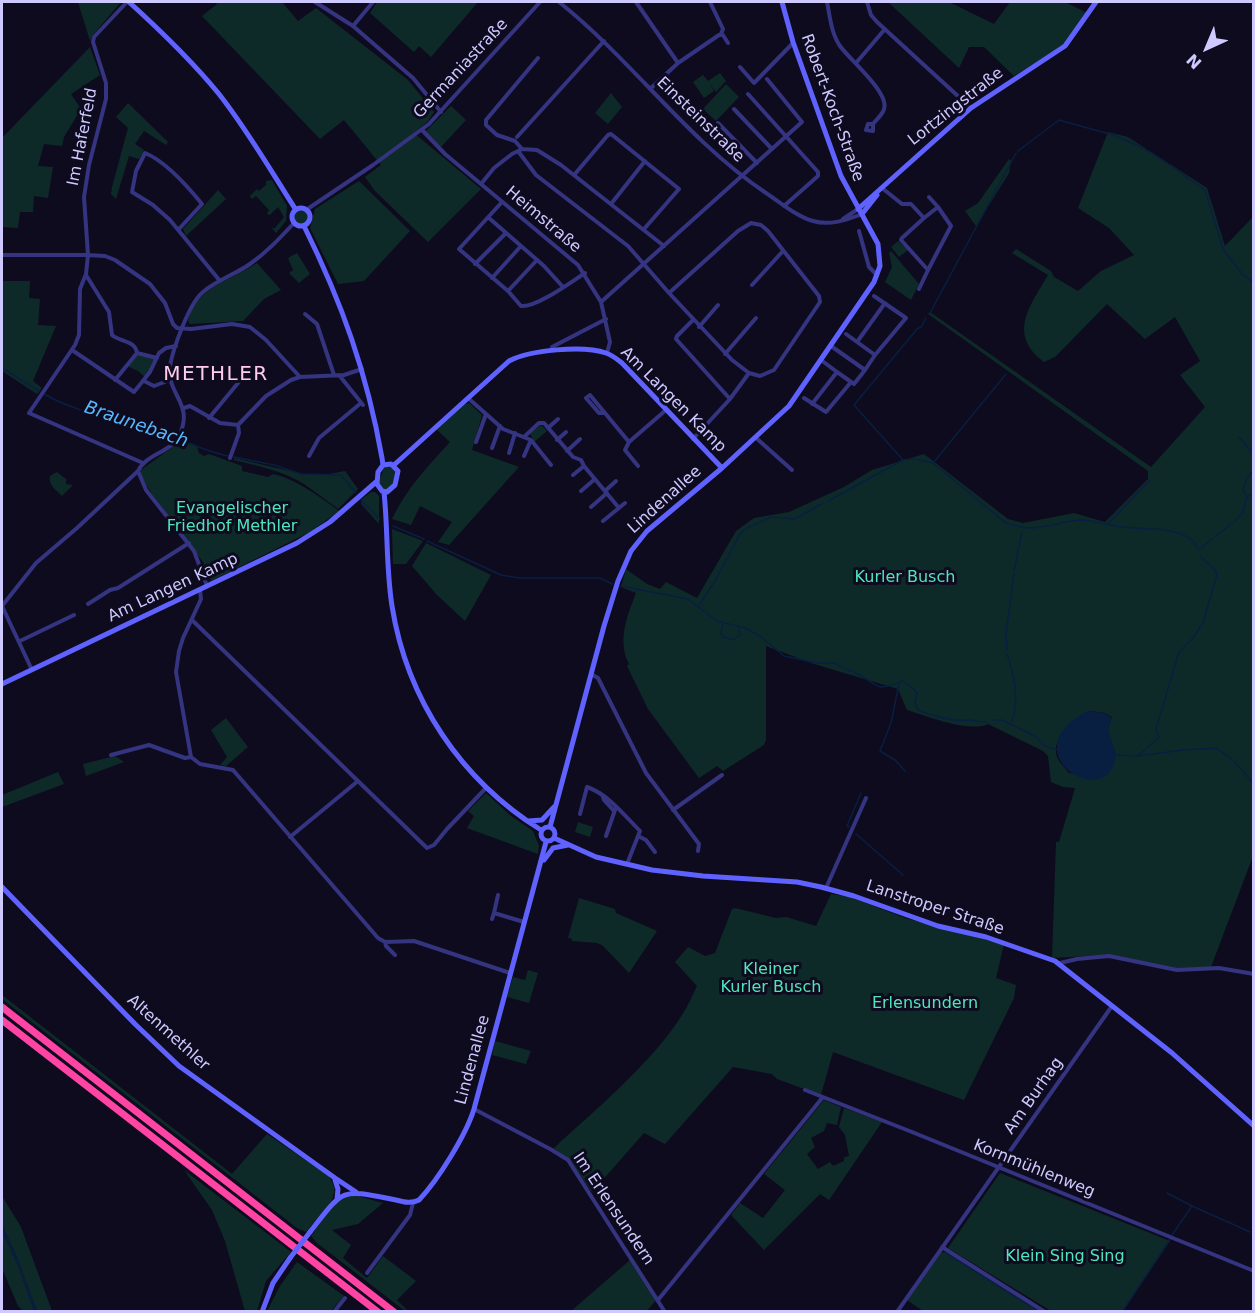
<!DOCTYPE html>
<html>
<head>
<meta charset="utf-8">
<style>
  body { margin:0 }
  #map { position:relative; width:1255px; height:1313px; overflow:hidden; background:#0e0b1f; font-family:"DejaVu Sans",sans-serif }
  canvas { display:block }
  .frame { position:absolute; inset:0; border:3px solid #cec9ff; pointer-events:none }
  .north { position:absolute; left:1177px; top:18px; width:60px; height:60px; -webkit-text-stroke:4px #0e0b1f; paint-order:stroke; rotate:224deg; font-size:16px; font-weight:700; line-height:24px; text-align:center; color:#cec9ff }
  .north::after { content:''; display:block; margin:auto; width:21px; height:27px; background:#cec9ff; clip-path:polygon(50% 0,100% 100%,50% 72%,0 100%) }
</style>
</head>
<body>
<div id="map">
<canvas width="1255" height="1313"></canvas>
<div class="frame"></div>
<div class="north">N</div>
</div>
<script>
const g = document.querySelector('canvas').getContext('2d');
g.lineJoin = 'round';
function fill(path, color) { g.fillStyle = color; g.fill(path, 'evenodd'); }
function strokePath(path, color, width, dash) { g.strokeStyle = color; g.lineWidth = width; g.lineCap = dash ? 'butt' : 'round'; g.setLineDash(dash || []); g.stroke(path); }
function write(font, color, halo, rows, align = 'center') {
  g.font = font + ' "DejaVu Sans",sans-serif'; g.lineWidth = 6; g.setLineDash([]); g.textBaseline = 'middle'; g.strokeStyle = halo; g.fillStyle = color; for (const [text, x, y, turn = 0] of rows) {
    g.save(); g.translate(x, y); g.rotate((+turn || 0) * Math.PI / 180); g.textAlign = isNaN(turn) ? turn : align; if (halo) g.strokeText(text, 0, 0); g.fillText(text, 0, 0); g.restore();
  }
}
fill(new Path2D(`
  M78,2H121L92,36L90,41Z
  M215,2H282L298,21L316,8L408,80L434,112L428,121L414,133L481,189L428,242L375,191L365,177L381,165L344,120L320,139L202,16L217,4Z
  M377,2H478L431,57L419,46L414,52L370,13Z
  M888,2H949L994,24L1010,2H1065L1087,13L1064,45L1014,76L984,47H969L959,68Z
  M90,47L100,75L71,94L81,109L64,137L62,146L44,144L38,166L53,167L48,198L34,196L33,212H20L18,228L2,227V138Z
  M720,73L726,81L716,92L709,83L714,91L704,98L693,82L703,75L708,81Z
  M726,84L739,97L716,121L703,109Z
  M611,93L622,107L608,124L595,113Z
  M128,103L168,142L166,145L144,131L135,144L144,150L139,159L129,156L116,199L111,194L112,187L128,128L116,117Z
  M451,106L466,120L441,147L425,132Z
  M1108,132L1128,137L1207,188L1225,246L1253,217V856L1211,967L1178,969L1108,955L1052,958L1056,842H1059L1075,788L1063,787L1051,782L1048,756L1043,751L988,724C970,733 926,716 907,710L898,689L814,664L766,646V740L764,745L723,771L717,766L699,778L648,709L627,666L629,664C617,641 627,616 636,593L621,587L626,569L647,584L660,589L666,582L697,598L736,531L754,518L789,512L844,487L872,470L924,454L1008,519L1023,523L1074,513L1105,522L1148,479V471L928,314L930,312L1151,467L1205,407L1180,375L1200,361L1175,317L1145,339L1107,304L1055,357L1044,362C1007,334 1030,306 1048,275L1012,253L1016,249L1051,271L1054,277L1078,291L1101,271L1134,255L1109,228L1078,208ZM1089,711L1104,713L1112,717L1108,728C1111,750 1123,753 1107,775L1069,773C1065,768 1059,762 1057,757C1051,737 1073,719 1089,711Z
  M1009,159L1011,161L1009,173L976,226L965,211L978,203Z
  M272,180L287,206L286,221L276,233L272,228H275L284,217L278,207L270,215L267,214L269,210L256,196L252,199L250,196L257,189L259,191L266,185V181Z
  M359,181L410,231L364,281L338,284L310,228L315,209Z
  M218,190L226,199L186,236L183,229Z
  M294 217a7 7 0 1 1 14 0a7 7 0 1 1-14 0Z
  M898,241L908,250L899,257L891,247Z
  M891,251L919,284L911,300L885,282L892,267L889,253Z
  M297,253L310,274L299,283L289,273L293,270L288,258Z
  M257,263L281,290L264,299L243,321L190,324L188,321C194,287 233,280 257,263Z
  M2,281H30L29,298L40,299L38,325L56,326L33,381L42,388L37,394L2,371Z
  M137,355L154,359L155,362L145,377L138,371L127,366Z
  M469,403L482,415L472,450L519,467L449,545L438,542L452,522L420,506L411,525L392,519C406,489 428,466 450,442L436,429L463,405Z
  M541,425L547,431L534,442L530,433Z
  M181,438L197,447L199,453L204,456L209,454L242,466V471L268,477L273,474C294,478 322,498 339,511L310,532L211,581L203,562L152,494L140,475L141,470L174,446Z
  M234,458L303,474H329L345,471L358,489L338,509C327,501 316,492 304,484C283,471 258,466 234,460Z
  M390,466L396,472L393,484L387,490L383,489L379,482L384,467Z
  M57,472L66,479V484L73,485L62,496C56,490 48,485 50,476Z
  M371,492H375L379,496V524L361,504L362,499Z
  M392,529L423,541L406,564H393Z
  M426,543L491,575L465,621L437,595L412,566Z
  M226,718L248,747L226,766L220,765L227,757L211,730Z
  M115,756L124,762L86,776L83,764Z
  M58,772L64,784L2,807V795Z
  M486,793L511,816L533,831L539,846L538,854L467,828L474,816L468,811Z
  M578,822L593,827L590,837L575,832Z
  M831,894L850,897L905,918L1004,944L996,978L1016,985L1014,998L964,1100L833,1052L821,1095L777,1079L772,1074L733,1067L665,1144L644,1133L592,1192L569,1160L554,1148C596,1109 651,1064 682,1015C688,1006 692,996 697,986L675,962L688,947L705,956L715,953L732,909L735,908L776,918L786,917L816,926Z
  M579,898L615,909L616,913L657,931L629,973L602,945L597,943L572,941V939L568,938Z
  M528,970L538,973L529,1003L507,997L513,977L525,980Z
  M2,995L232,1174L267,1134L329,1176L335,1188L332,1200L306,1232L297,1228L2,999Z
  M495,1041L531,1051L526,1064L492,1055Z
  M824,1100L841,1107L837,1125L827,1123L824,1131L811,1138L815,1147L807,1154L818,1169L830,1162L833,1166L844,1161V1157L849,1156L845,1135L839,1127L844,1108L882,1122L829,1200L820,1194L764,1250L731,1215L740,1203L763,1218L785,1190L764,1174Z
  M184,1170L291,1252L266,1281L257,1311H245L225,1241L212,1210Z
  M1000,1173L1170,1241L1123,1311H1051L948,1248Z
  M354,1195L383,1203L358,1224L332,1230L351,1245L343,1258L367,1278L383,1256L416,1281L397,1300L408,1311H405L317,1243L311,1236C323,1220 333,1199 354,1195Z
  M2,1196L21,1227L52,1311H37L16,1255L2,1225Z
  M2,1231L19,1268L34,1311H23L18,1306L2,1268Z
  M945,1252L1039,1311H923L907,1300L940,1253Z
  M630,1260L656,1300L647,1311L570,1312Z
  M297,1262L344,1296L331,1311H267L280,1286Z`), '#0e2a28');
fill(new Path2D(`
  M1088,711L1104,713L1112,718L1108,728C1110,741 1119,751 1114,764C1099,808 1011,750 1088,711Z
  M2,1225L16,1255L37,1311H34L19,1268L2,1231Z`), '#081f41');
strokePath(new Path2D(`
  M1018,151L1059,120L1113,135L1139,146L1158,157L1205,190L1223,249L1243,275L1254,283
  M930,313L1016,153
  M2,368L39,391
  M44,394C79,414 121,420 159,431C183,439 204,452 229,456
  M1239,437L1251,451
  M1253,453L1254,455
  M234,457L274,465L301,474L341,475L356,493
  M903,460L854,405L917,329L922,326L926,318
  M933,463L1006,374
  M1247,497L1243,490L1246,479L1254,470
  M361,500L380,519
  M828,501L903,460L914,459L933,463L1006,523C1014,525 1022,528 1029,528C1047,528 1063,521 1080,520C1094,520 1107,525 1121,527C1145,530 1187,524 1199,550L1212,539
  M1234,522L1242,514L1247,497L1252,494
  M1107,525L1150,480
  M393,526L424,539
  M1216,536L1232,523
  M427,541L501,575L520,578H600L612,584
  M1014,571L1022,532
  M621,586L688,599L717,621L745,628L760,636L784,656L817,663H835C843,670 851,670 860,675C882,688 876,691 903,681L917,692L915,703L918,710C935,716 951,722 969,720C975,720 981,723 987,722
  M698,607L715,581L740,534L747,528L771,517L795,519L823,503
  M723,623L721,633L723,637L733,640L740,635L739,627
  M1007,650L1006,633L1014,574
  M1007,654C1015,676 1020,701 1011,724
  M899,683L891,723L880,751L895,760L905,771
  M992,720H1002L1035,736L1045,746L1057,750
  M1115,755L1138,756L1183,750L1217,748L1234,761L1254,784
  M1138,756L1159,737L1156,729L1179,652L1192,639L1203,623L1217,574L1214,569L1201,557
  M849,827L847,826L861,793
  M856,834L903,875
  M1167,1193L1192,1206L1172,1235
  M1192,1206L1250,1232
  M948,1254L1027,1304
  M1030,1305L1040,1312
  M1122,1312L1170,1239`), '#081f41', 1.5);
strokePath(new Path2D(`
  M127,2L94,37L93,42L106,83V99L89,165L84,197L88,255L86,274L80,289L79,335L75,345L29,413L143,463
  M315,2L353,26L413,78L441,112
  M559,2C633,61 687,140 766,193C781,203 796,216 813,221C829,226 847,220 862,214
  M636,2L678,63
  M710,2L723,29L721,34
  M827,2C830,16 831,33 840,46C849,59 890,93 884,109C883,114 877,119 873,124H868L866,130L873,131V124
  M867,2L871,15L877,22L971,108
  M353,26L373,2
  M856,63L885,29
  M740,67L754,83L793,43
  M650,89L678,63L719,35H723L728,43
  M748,94L818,172V176L784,206
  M734,109L772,149
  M718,123L757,163
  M422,130L445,154L578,265L601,302L610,342L607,353
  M517,137L604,41
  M522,149L515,141L497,135L486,125V120L538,58
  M518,151L536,175L628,246L669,293L738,231L751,223L761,225L768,231L819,296L820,302L774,370L760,376L749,373L732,360L669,293
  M574,175L608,135L611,134L679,189L644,229
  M481,184L494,168L512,154L522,149L537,150L561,165L664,246
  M882,188L902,204H911L924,218L902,238L901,240L928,270L951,226L938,207L924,218
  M929,197L938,207
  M502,202L459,249L508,291L521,306C536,308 571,282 585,273
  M611,204L645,161
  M306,210L373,165L429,124L540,2
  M489,218L544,266L563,287
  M843,219L858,209
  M179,229L202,204C189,188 165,161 145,153L136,171L132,192L153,205L170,220L220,281
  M859,231L869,267L877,275
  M2,255H88L105,256L115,260L150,284L165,303L173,324L177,328L191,329L232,324L250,327L266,340L300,377
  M475,264L506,233
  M86,275L109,312L112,335C120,342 135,340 137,353
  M492,278L521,246
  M752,285L783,251
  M919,289L928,270
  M508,291L537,260
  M601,302L802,122L767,79
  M305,314L317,324L334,375
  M693,320L677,336L676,339L730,399
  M699,327L718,305
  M846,334L875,355
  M857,342L885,303
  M552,347L606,319
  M72,350L134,392L150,372L159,353L166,348L176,346
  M725,354L756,318
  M821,360L837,372
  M865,370L875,355L906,318L874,296
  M339,375L363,405
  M115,380L137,353L157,358
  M144,381L154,386L170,380
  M468,398L503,429L531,440L551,465
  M804,398L826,412L851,382
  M812,404L837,372L854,384L865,370L831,346
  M184,408L190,406L220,423L238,425L266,396L291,380L300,377L344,375L362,369
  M605,413H599L586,398L590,395L629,442L666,410
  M209,418L243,377
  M548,428L558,419
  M525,436L539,423H544L573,457L581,460L584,466L619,508
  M755,437L792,470
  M693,439L730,399L749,373
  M557,440L566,432
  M476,442L486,414
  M629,442L625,450L638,466
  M492,448L500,426
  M567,451L580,439
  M509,453L515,433
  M309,456L319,438L361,403
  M524,456L531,440
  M230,458L239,433L238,425
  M573,475L584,466
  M581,491L595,479
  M605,491L616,481
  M591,507L607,493
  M603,521L625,503
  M207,586L194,551L146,490L138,471C146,454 170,453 179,436C195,403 166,395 170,366C173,349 189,303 203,292C217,280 236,274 250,264C267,252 280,238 294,223
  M88,604L110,590L118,588L189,543
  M192,620L427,848L434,845L447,829L486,788
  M20,641L74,615
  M32,670L2,606L36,563L77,528L138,471
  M591,674L598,678L646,773L699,844L698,851
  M111,755L149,745L185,758L191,757L200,764L233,770L378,938L385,942L414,941L510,973
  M191,757L176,672L179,651L183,638L201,599L200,590
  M603,797L604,800L614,811
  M673,810L722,775
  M580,814L587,787C608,794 625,816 640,831L627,864
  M606,836L616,807
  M638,836L646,840L655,852
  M290,837L358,781
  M826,888L866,798
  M494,913L498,895
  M492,919L494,913L524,922
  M385,942L386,946L395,955
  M1060,963L1077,959L1109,956L1177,970L1219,968L1254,974
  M805,1090L912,1132L1254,1271
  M474,1109L552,1150L568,1160L665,1312
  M942,1247L1045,1312
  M367,1273L410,1215L413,1203
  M658,1300L823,1097
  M334,1312L345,1298
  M897,1312L1112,1006`), '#343481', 4);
strokePath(new Path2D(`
  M129,2C161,31 192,61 219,94C248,131 271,171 296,210
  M292 217a9 9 0 1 1 18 0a9 9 0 1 1-18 0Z
  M858,209L971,108L1065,46L1096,2
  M862,214L877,195
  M304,226C342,303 367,373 382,458L383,465L378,472L377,484L382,491L387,492L395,485L398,471L391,464L383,465
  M394,465L509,361C530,350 583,345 606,353C612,355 617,359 622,363L722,468
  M384,492C388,530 386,568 392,606C407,700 461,780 541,830
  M2,684L297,543L330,522L376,482
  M528,821L542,820L554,807
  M541 834a7 7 0 1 1 14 0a7 7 0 1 1-14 0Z
  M550,827L604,626L618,581L631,551L647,531L722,468L789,406L874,282L880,266L878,244L841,176L793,42L782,2
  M554,838L596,857L652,870L703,876L797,882L821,887L854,896L938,926L986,937L1055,961L1172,1053L1254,1126
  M544,860L553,848L568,845
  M2,887L135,1024L179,1066L335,1178L356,1192
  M335,1180L338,1189L337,1199
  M310,1232C345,1187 340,1189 396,1200C404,1202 411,1204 419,1200C438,1180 466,1135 474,1109L546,842
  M262,1312L273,1283L290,1258`), '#6062ff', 5);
strokePath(new Path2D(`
  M2,1007L394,1312
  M2,1020L378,1312`), '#ff44a4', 7);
strokePath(new Path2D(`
  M290,1258L310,1232`), '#6062ff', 5);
write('16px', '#cec9ff', '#0e0b1f', [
  ["Germaniastraße",461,69,-47],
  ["Lortzingstraße",956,107,-38],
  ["Robert-Koch-Straße",832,108,70],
  ["Einsteinstraße",700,120,44],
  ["Im Haferfeld",83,137,-79],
  ["Heimstraße",543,220,40],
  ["Am Langen Kamp",673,400,45],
  ["Lindenallee",665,500,-42],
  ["Am Langen Kamp",173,588,-25],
  ["Lanstroper Straße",935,908,18],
  ["Altenmethler",168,1033,42],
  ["Lindenallee",473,1060,-75],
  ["Am Burhag",1034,1096,-55],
  ["Kornmühlenweg",1034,1169,22],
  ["Im Erlensundern",613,1209,56]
]);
write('16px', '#50e5bb', '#0e0b1f', [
  ["Evangelischer",232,509],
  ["Friedhof Methler",232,527],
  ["Kurler Busch",905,578],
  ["Kleiner",771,970],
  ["Kurler Busch",771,988],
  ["Erlensundern",925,1004],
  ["Klein Sing Sing",1065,1257]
]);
write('italic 18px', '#57b7ff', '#0e0b1f', [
  ["Braunebach",136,425,19]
]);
g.letterSpacing = '1.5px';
write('20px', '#ffcbee', '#0e0b1f', [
  ["METHLER",216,375]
]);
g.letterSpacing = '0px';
</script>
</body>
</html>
